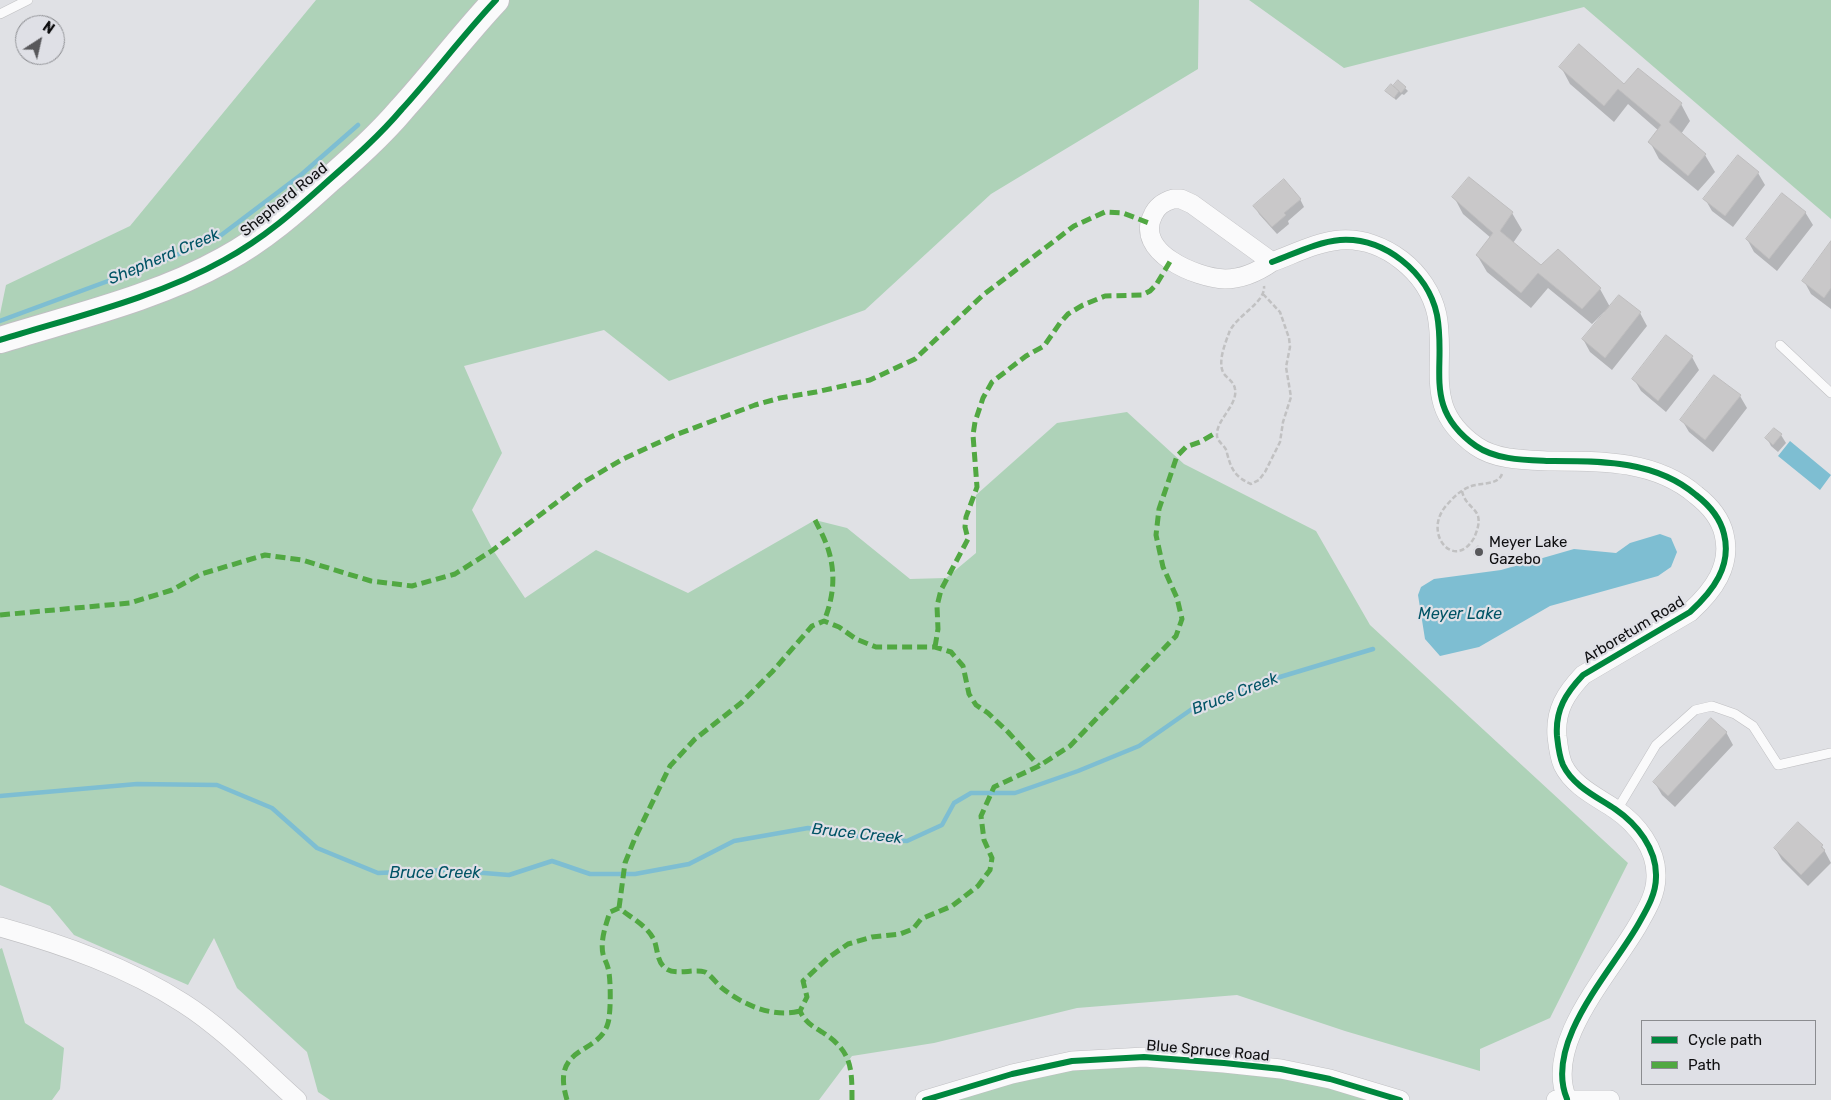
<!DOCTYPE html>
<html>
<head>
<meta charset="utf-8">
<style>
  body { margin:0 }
  #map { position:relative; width:1831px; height:1100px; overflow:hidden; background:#e0e1e5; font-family:Rubik,sans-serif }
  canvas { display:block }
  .legend { position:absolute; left:1641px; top:1020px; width:175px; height:65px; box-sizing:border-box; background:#dfe0e6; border:1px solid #8b8c90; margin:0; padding:6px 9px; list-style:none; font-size:15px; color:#0e0e10 }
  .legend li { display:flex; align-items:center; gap:10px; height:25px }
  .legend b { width:25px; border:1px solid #8b8c90 }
  .north { position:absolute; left:15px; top:15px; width:50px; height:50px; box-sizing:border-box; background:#dfe0e6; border:1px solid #8b8c90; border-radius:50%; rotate:35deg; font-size:14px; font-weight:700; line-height:20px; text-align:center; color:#0e0e10 }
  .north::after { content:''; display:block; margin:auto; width:18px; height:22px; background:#58585b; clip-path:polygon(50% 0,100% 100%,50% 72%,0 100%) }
</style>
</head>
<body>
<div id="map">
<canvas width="1831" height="1100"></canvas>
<ul class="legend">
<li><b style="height:6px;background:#00873e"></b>Cycle path</li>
<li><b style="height:6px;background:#51a842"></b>Path</li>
</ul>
<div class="north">N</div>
</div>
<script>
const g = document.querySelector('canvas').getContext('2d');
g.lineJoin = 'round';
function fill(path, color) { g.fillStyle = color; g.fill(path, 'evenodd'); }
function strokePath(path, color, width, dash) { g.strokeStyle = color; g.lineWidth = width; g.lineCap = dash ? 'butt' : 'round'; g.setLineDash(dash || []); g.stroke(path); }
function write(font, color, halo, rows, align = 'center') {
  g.font = font + ' Rubik,sans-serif'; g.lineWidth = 4.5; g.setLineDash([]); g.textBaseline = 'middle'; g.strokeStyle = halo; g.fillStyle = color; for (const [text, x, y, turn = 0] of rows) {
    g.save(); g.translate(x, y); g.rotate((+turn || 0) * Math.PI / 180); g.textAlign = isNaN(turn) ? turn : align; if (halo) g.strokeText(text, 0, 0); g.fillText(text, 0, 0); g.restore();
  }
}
fill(new Path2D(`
  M316,0H1199L1198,69L991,194L865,310L669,381L604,330L464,366L502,453L472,510L493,550L525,598L596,550L688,593L815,520L847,528L910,579L946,578L976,553V495L1057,423L1127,412L1184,464L1316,531L1370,625L1628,863L1550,1018L1480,1049V1071L1345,1031L1237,995L1077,1008L934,1043L852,1056L819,1100H330L318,1092L307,1052L237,988L214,938L188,985L74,935L50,906L0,885V314L6,285L130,226Z
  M1249,0H1831V219L1584,7L1344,68Z
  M2,948L25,1023L64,1048L60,1089L52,1100H0V949Z
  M1072,1061L1224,1063L1400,1100H925Z`), '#aed2b8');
fill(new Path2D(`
  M1790,441L1831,475L1820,490L1778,456Z
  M1660,534L1671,538L1677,552L1671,567L1658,576L1550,606L1479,647L1440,656L1425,639L1418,595L1421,587L1434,579L1501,570L1574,549L1616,553L1630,543Z`), '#7ebed2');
fill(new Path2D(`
  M1561,67L1681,104L1690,121L1681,134L1705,155L1715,172L1698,191L1659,159L1650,142L1659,131L1628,104L1614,122L1570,84Z
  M1405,88L1408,91L1404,95L1402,94L1396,100L1387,91Z
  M1758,173L1765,185L1733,227L1712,211L1705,199Z
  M1454,197L1512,213L1522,230L1513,243L1541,267L1600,289L1610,307L1640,313L1647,326L1612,370L1590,352L1583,339L1606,313L1604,312L1592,324L1548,288L1531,308L1487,272L1477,255L1491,238L1463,214Z
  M1300,199L1304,207L1288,221L1289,224L1277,234L1259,214L1255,206Z
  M1805,212L1813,225L1777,271L1754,252L1747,239Z
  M1831,244V309L1811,294L1804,281Z
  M1666,336L1692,357L1699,370L1666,412L1641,391L1634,379Z
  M1740,396L1747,408L1713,452L1689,432L1682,420Z
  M1781,435L1786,443L1778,452L1771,446L1767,438Z
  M1726,732L1733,745L1675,807L1662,795L1655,783Z
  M1822,846L1831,863L1808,886L1782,860L1775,848Z`), '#0003');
strokePath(new Path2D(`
  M0,321L165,260L220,236L302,174L358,125
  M0,796L137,784L217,785L272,808L317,848L378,873L446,870L509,875L552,861L590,874H635L689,864L734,841L808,828L875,839L907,841L942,825L954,803L971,793H1015L1078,771L1139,746L1192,709L1260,683L1373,649`), '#7ebed2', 4.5);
const building = new Path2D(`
  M1579,44L1624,84L1638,68L1682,103L1669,122L1706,154L1688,176L1648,142L1661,125L1618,89L1604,106L1559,67Z
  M1398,80L1406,87L1401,93L1393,86Z
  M1391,84L1399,91L1394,98L1385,91Z
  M1738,155L1759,172L1725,216L1703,199Z
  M1469,177L1513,212L1500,231L1541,265L1558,249L1601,288L1582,309L1538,273L1521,293L1476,255L1493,233L1452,197Z
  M1284,179L1301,199L1284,213L1286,215L1272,227L1253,206Z
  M1782,193L1806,212L1769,259L1746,239Z
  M1831,241V288L1824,298L1802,281Z
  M1619,295L1641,312L1605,358L1582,339Z
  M1666,335L1693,356L1658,401L1632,379Z
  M1714,375L1741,395L1705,440L1680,420Z
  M1774,428L1782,434L1773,445L1765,438Z
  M1478,546L1483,549L1484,554L1479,557L1474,555V550Z
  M1711,718L1727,732L1668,796L1653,782Z
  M1798,822L1823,845L1821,847L1825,850L1801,875L1774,848Z`);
fill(building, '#c9c8c9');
strokePath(building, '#bebdbe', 1);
const lane = new Path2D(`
  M0,14L28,0
  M1780,345L1831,393
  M1617,810L1656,745L1695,710L1712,706L1735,714L1753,726L1778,765L1831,753`);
const street = new Path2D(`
  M1173,199H1181L1192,204L1272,262C1259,271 1242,279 1225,279C1196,278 1134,252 1153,215C1157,206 1163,202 1173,199Z
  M1272,262C1294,254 1317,242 1340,240C1384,237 1428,272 1437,315C1447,367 1421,407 1476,446C1496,460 1525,460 1549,461C1600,461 1655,460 1696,495C1709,505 1720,517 1724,534C1732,566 1713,591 1690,612L1583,675C1566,693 1555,710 1557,736C1558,745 1559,756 1563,765C1573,786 1597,797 1615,809C1637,824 1657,849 1656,877C1656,894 1647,909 1639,923C1613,970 1543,1042 1567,1099
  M0,927C64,945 127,967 183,1003C224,1029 261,1068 297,1100
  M925,1100L1012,1074L1072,1061L1144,1057L1224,1063L1281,1069L1330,1079L1400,1100
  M1556,1100H1610`);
const secondary = new Path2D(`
  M0,340C74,317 156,298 224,260C263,239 296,210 329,180C354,158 380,135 402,109C434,74 463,35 496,0`);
strokePath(lane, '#bfbfc2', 10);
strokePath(street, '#bfbfc2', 20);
strokePath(secondary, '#bfbfc2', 28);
strokePath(new Path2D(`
  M1263,294L1280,312L1289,338L1290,347L1286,367L1291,397L1283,422L1280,442L1265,472L1259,480L1251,484C1235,477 1231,469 1227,453C1226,445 1216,442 1217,434C1217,419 1238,405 1235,389C1234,382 1228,379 1224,374C1217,363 1225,344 1229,333C1235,316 1266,303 1264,286
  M1462,491C1465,505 1475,507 1478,516C1480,523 1477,531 1474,538C1455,571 1423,535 1445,507C1452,499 1459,491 1469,487C1479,482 1498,486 1502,474`), '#c1c1c2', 2.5, [5, 2.5]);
strokePath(lane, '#fafafb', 9);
strokePath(street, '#fafafb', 19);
strokePath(secondary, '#fafafb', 26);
strokePath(new Path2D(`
  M815,520C820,530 826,541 829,552C836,576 833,599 824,621
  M0,615L130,603L172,590L201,574L265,555L302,560L371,581L412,586L455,574L493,550L584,482L623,459L675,435L755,405L780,398L816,392L870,380L915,359L983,295L1074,226L1105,212L1123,213L1149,223
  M935,647L938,629L937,606L941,590L968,539L965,527L966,517L977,487L973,435L975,422L983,398L992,382L1026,356L1044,346L1060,323L1068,314L1083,305L1105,296L1142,295L1150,291L1156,285L1171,260
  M619,908L625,863L635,838L670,766L695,739L741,703L772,672L812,626L824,621L839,627L856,639L876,647H935L951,652L963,666L969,694L976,705L988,713L1008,732L1039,766
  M567,1100C550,1044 599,1056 608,1023C611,1014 611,977 608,968C607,963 604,959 603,954C600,941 606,924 610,912L619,908C630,917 646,925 653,938C658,947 656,959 664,967C674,977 693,968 705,972C711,975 717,984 722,988C743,1005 773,1018 800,1011
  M852,1100C852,1068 852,1051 822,1032C812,1026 805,1022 800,1011L807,997L803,981L828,958L848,944L872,937L900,934L913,929L921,919L952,906L978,886L990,870L992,858L984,840L981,816L994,787L1039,766L1070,746L1176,636L1182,619L1177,598L1163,567L1156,535L1159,509L1177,456L1186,447L1200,442L1217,432`), '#51a842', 5, [10, 5]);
strokePath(new Path2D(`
  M1272,262C1294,254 1317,242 1340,240C1384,237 1428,272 1437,315C1447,367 1421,407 1476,446C1496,460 1525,460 1549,461C1600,461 1655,460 1696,495C1709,505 1720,517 1724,534C1732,566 1713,591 1690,612L1583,675C1566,693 1555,710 1557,736C1558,745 1559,756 1563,765C1573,786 1597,797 1615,809C1637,824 1657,849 1656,877C1656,894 1647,909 1639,923C1613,970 1543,1042 1567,1099
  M0,340C74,317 156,298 224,260C263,239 296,210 329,180C354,158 380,135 402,109C434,74 463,35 496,0
  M925,1100L1012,1074L1072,1061L1144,1057L1224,1063L1281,1069L1330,1079L1400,1100`), '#00873e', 6);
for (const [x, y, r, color] of [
  [1479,552,5,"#58585b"]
]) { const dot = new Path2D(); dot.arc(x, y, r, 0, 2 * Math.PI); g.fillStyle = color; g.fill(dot); strokePath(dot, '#dfe0e6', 2); }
write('15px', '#0e0e10', '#dfe0e6', [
  ["Shepherd Road",284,200,-39],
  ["Arboretum Road",1634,630,-31],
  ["Blue Spruce Road",1208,1051,5]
]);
write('15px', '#0e0e10', '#dfe0e6', [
  ["Meyer Lake",1489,543],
  ["Gazebo",1489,560]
], 'left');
write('italic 16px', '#005365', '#dfe0e6', [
  ["Shepherd Creek",164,257,-23],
  ["Meyer Lake",1460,614],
  ["Bruce Creek",1235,694,-21],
  ["Bruce Creek",857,834,6],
  ["Bruce Creek",435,873]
]);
</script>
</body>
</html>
